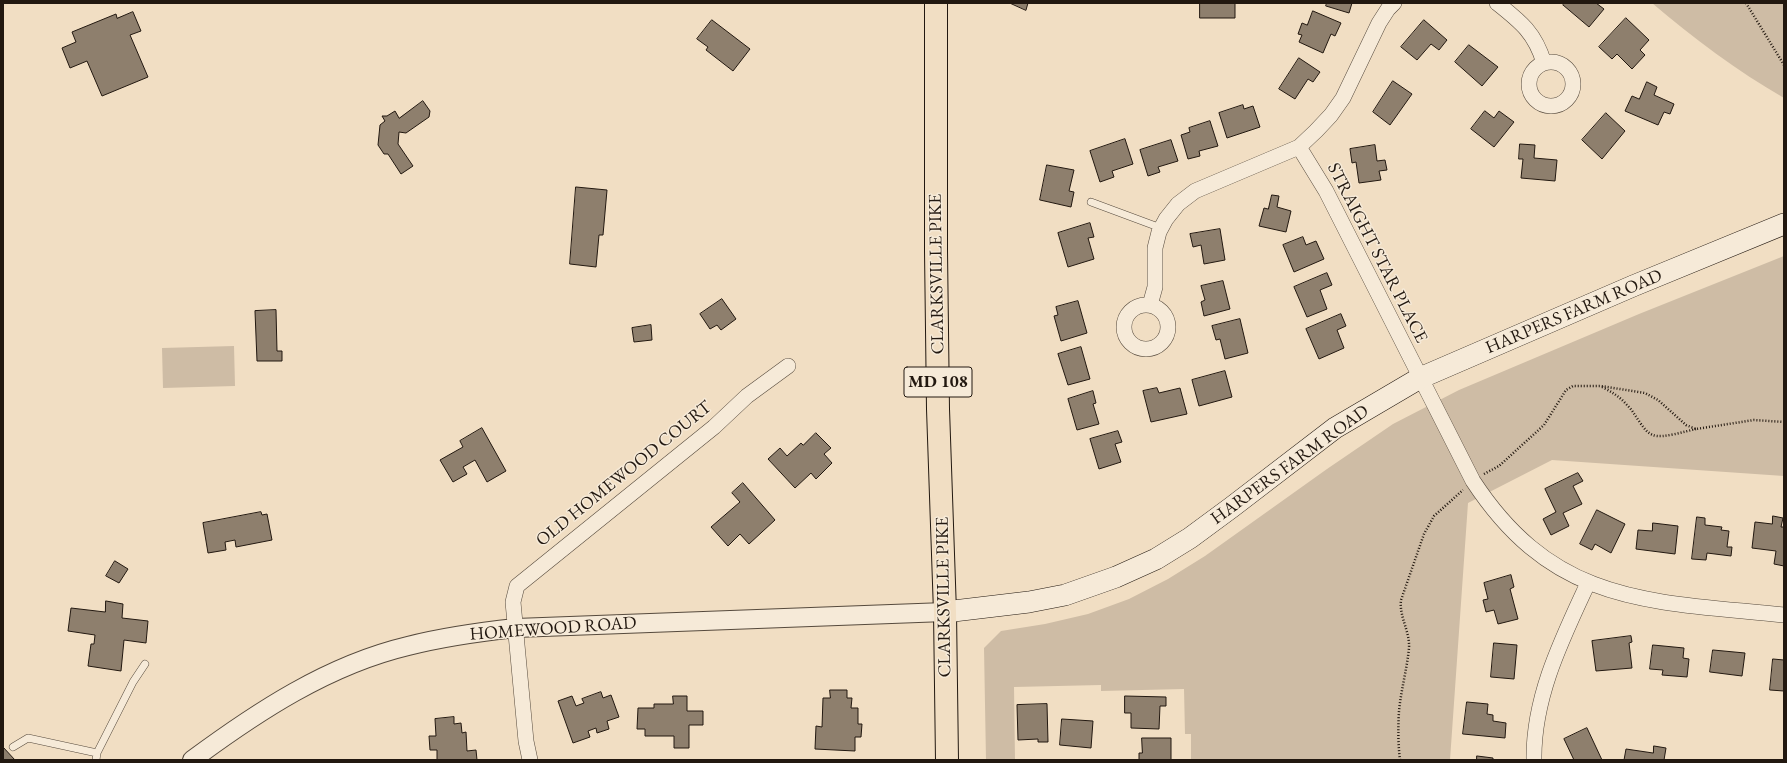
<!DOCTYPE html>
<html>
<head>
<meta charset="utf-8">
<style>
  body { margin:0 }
  #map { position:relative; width:1787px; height:763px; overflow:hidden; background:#f1dec3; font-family:"EB Garamond",serif }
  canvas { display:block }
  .frame { position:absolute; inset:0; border:4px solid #221810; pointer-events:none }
</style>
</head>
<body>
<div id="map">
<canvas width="1787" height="763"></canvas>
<div class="frame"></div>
</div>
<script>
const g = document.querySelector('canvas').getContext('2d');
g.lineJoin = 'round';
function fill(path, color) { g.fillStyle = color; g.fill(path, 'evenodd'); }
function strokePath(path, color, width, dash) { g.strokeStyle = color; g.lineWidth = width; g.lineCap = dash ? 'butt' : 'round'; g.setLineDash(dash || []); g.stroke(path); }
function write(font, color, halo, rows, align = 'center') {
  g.font = font + ' "EB Garamond",serif'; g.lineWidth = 3; g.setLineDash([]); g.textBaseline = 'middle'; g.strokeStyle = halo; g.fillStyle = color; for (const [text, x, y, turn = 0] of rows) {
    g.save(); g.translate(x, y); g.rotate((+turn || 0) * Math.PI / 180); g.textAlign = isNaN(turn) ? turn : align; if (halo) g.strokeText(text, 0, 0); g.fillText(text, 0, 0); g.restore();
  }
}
fill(new Path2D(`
  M1652,3H1784V98C1737,71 1693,38 1652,3Z
  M1784,256V476L1552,460L1468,503L1450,760H1191V734H1185L1184,689L1101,691V685L1014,687L1015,760H986L984,648L1001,631L1045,624L1088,614L1129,599L1168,579L1205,556L1327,469L1393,424L1459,390L1639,314Z
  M234,346L235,386L163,388L162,348Z`), '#cebca5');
const building = new Path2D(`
  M1010,3H1028L1026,10Z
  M1200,3H1235V18H1200Z
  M1327,3H1352L1349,13L1326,6Z
  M1565,3H1596L1604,9L1589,27L1563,5Z
  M1313,11L1341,23L1335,36L1331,34L1323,53L1299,42L1302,35L1298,34L1302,23L1307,25Z
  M133,12L141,31L130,35L148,77L102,96L87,61L70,68L62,48L76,42L72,32L116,14L117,18Z
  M1626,18L1649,40L1640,50L1645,55L1632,69L1617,54L1612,59L1599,47Z
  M712,20L750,49L733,71L706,50L708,47L697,39Z
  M1424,20L1447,40L1439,50L1431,44L1417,60L1401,47Z
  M1469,45L1498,67L1482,86L1455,62Z
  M1299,58L1320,72L1313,82L1308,79L1295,99L1279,89Z
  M1393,81L1412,94L1390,125L1373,112Z
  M1647,82L1657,87L1654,95L1674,104L1670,114L1664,112L1658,125L1625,111L1632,96L1639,99Z
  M423,101L430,111L429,117L406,133L399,132L398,144L413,166L401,174L388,154H384L378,145L380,125L385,121L382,116H387L395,111L399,118Z
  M1243,105L1244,109L1253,106L1260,127L1227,138L1219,113Z
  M1485,111L1494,118L1499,111L1514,122L1494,147L1471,129Z
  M1606,113L1625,131L1602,159L1582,140Z
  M1210,121L1218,146L1199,151L1200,156L1188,159L1181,135L1190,132L1189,128Z
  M1125,139L1133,164L1112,171L1114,177L1100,182L1090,151Z
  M1171,140L1178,161L1158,167L1160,172L1148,176L1140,150Z
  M1520,144L1535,145L1534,158L1557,160L1555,181L1521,178L1523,159H1519Z
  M1375,145L1377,161L1385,160L1387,170L1379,171L1381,180L1359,183L1356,162L1352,163L1350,149Z
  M1047,165L1074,170L1069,191L1074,192L1071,207L1040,200Z
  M576,187L607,190L603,235H599L596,267L570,264Z
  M1272,195L1279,196L1277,207L1291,211L1286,232L1259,226L1264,208L1268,209Z
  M1090,223L1094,237L1088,238L1094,259L1068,267L1058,233Z
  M1220,229L1225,260L1204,264L1201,245L1193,247L1190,234Z
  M1303,237L1306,245L1316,241L1324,259L1294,272L1283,245Z
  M1327,273L1332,285L1320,290L1327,309L1307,317L1294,287Z
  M1223,281L1230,309L1204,316L1201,302L1205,300L1201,286Z
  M722,299L736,319L721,330L717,325L710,329L700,314Z
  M1078,301L1087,333L1061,341L1054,316L1058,315L1056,307Z
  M276,310L277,351H282V361H257L255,311Z
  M1341,314L1346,326L1337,330L1344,348L1319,359L1306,329Z
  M1240,319L1248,353L1225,359L1220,339L1216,340L1212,326Z
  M651,325L652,340L634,342L632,328Z
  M1081,347L1090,379L1068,385L1058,354Z
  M1225,371L1232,397L1199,406L1192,380Z
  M1157,388L1159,393L1180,388L1187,414L1151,422L1143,391Z
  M1093,391L1096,403L1093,404L1099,424L1077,430L1068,399Z
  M482,428L506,471L487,482L475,460L463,467L467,474L453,482L440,460L463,447L460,441Z
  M1118,431L1122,442L1115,444L1121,462L1099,469L1090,439Z
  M816,433L831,448L824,454L832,463L816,479L811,473L795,488L768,459L780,448L787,456L801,443L803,445Z
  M1578,473L1583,481L1573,486L1582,504L1563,513L1569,526L1551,535L1543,519L1556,512L1545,489Z
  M743,483L775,520L749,544L740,534L728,546L711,527L740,502L732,493Z
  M1597,510L1625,524L1611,553L1595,544L1592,550L1580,544Z
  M261,512L262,515L267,514L272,540L236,547L235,540L225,542L226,550L208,553L203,523Z
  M1773,516L1783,518L1781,527H1784V566L1774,564L1776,551L1752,548L1755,522L1772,524Z
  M1697,517L1705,518V525L1722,527L1721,530L1729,531L1727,547H1732L1731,556L1707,553L1706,560L1692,559Z
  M1653,523L1678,526L1675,554L1636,549L1638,530L1652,531Z
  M115,561L128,569L119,583L106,576Z
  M1511,575L1514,587L1510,589L1518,619L1498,624L1494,610L1486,612L1483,600L1488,599L1484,583Z
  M106,601L123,604L122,618L148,621L146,643L124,640L121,671L88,666L91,644H94L95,635L68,631L71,608L105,612Z
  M1631,636L1632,642L1629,643L1632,668L1596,671L1592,641Z
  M1494,643L1517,645L1514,679L1491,677Z
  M1653,645L1684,648L1683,658L1689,659L1687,677L1662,675L1663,670L1650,669Z
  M1713,650L1745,653L1742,676L1710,672Z
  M1773,659L1784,660V691L1770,690Z
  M830,690H847V698H852L851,708H858V724H862L861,737H855V751L815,749L816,726L822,727L823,698H830Z
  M601,692L603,698L611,695L619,717L607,721L609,729L597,733L596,728L588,731L590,737L573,743L558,701L572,696L576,706L584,703L582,699Z
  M673,696H687V711H703V725H689V748H674V736H645V729H637L638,708H654V704H673Z
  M1125,696L1166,697V706H1160L1159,729L1131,728V713H1125Z
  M1467,702L1488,704L1487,714L1493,715V721L1506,723L1505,738L1463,734Z
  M1047,704L1048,742H1038V739L1018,740L1017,705Z
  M454,717V724L461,723L462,733L466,732L467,751L476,750L477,760H437V750H430L429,736H436L435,719Z
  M1062,719L1093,721L1091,748L1060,745Z
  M1587,728L1602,760H1574L1564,739Z
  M1142,738H1171V760H1139V753H1142Z
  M1654,746L1666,748L1664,760H1624L1626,749L1653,753Z
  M3,747L15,760H3Z
  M1477,756L1493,758V760H1477Z`);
fill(building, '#8e7f6d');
strokePath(building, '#221810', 1);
const service = new Path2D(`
  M1091,202L1161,228
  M13,747L28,738L97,753
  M96,760L97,753L133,682L145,664`);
const minor = new Path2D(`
  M1497,3C1521,22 1535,33 1544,63
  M1529 84a22 22 0 1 1 44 0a22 22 0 1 1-44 0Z
  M1299,147L1326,191L1473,481C1555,606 1650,601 1784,615
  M1150,305L1155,287V248L1159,232L1166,219L1178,204L1195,191L1299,147L1316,131L1331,115L1343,98L1379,23L1388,9L1394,3
  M1124 327a22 22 0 1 1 44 0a22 22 0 1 1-44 0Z
  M530,760L526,741L513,602L517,586L714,427L747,396L788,366
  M1534,760C1533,697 1562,639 1588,583`);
const tertiary = new Path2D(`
  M192,760C257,712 328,665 408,646C443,637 479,632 516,628L945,612`);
const secondary = new Path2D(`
  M945,612L1029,602L1065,595L1116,577L1156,559L1190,538L1232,507L1335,428L1420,378L1633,286L1784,224`);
const primary = new Path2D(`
  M936,3V251L938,409L945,612L947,760`);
strokePath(service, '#564a3d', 8);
strokePath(minor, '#564a3d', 16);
strokePath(tertiary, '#564a3d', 20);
strokePath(secondary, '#221810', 22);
strokePath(primary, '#221810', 24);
strokePath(new Path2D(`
  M1746,3L1784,65
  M1602,387C1612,392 1620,397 1627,405C1635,412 1643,432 1653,435C1662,439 1686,431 1696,429
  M1484,474L1499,466L1544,425L1566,390L1573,386H1601L1645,393L1658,400L1686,425L1696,429L1754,420L1784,422
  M1400,760C1398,744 1398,728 1399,711C1401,690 1407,669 1409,648C1410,631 1399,617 1401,600L1424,534L1434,516L1463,490`), '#221810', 2.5, [1, 2]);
strokePath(service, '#f6ead8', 7);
strokePath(minor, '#f6ead8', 15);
strokePath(tertiary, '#f6ead8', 18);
strokePath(secondary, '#f6ead8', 21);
strokePath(primary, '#f1dec3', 22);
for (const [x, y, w] of [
  [938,382,68]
]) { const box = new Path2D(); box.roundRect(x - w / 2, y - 15, w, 30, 3); g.fillStyle = '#f6ead8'; g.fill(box); strokePath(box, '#221810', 1); }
write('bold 17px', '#221810', null, [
  ["MD 108",938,382]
]);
write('18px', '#221810', '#f6ead8', [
  ["STRAIGHT STAR PLACE",1377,253,63],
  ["CLARKSVILLE PIKE",937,274,-91],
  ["HARPERS FARM ROAD",1574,312,-23],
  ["HARPERS FARM ROAD",1290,465,-36],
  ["OLD HOMEWOOD COURT",624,474,-39],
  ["CLARKSVILLE PIKE",944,597,-91],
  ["HOMEWOOD ROAD",553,629,-4]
]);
</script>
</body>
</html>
